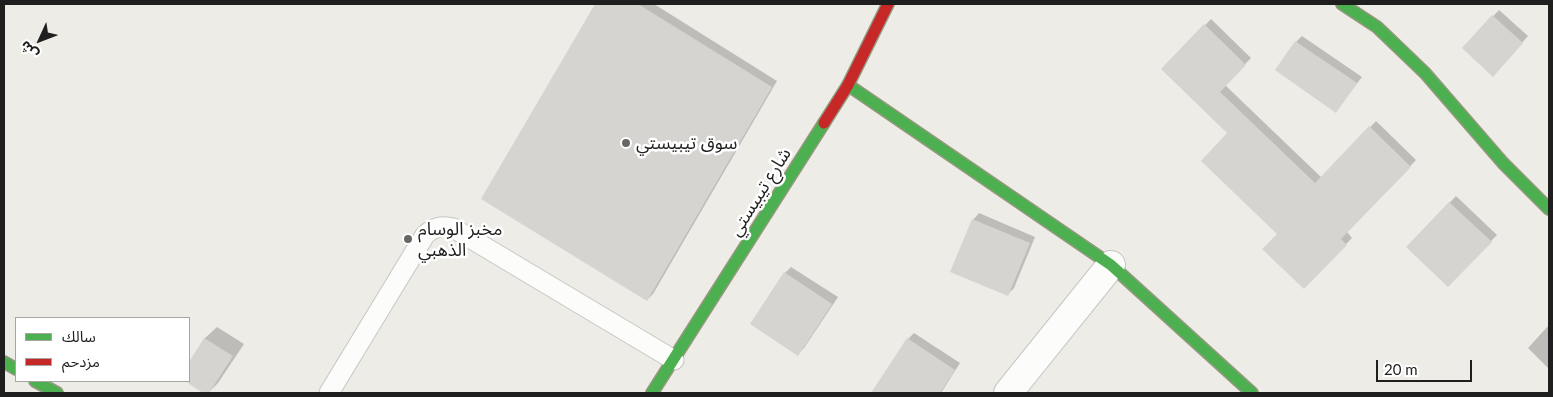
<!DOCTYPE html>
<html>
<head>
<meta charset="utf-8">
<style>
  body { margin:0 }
  #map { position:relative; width:1553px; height:397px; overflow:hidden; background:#edece7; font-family:Lato,"Noto Sans Arabic",sans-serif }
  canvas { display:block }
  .frame { position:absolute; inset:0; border:5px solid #1f1f1f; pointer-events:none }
  .legend { position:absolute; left:15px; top:317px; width:175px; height:65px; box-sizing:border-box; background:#fff; border:1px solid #a5a5a5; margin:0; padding:6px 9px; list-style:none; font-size:15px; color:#1f1f1f }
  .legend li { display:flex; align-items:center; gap:10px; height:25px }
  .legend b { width:25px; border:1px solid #a5a5a5 }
  .north { position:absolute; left:15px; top:15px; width:50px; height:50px; -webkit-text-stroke:4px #fff; paint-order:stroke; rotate:227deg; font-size:14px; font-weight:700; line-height:20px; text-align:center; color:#1f1f1f }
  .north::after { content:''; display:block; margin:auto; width:18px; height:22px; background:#1f1f1f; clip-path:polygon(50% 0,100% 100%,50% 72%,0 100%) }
  .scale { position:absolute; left:1376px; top:360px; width:96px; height:22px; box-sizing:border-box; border:2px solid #1f1f1f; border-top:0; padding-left:6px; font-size:15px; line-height:18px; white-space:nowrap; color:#1f1f1f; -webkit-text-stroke:4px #fff; paint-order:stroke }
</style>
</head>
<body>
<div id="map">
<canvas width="1553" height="397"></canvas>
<div class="frame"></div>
<ul class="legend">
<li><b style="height:6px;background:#4caf50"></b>سالك</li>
<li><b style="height:6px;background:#c62828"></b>مزدحم</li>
</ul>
<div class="north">ش</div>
<div class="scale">20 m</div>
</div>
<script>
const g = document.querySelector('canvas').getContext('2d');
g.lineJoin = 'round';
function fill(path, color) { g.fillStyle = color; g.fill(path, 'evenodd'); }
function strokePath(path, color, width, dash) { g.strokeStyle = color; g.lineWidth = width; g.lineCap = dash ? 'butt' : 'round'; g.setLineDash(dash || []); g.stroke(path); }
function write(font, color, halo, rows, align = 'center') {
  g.font = font + ' Lato,"Noto Sans Arabic",sans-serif'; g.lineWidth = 5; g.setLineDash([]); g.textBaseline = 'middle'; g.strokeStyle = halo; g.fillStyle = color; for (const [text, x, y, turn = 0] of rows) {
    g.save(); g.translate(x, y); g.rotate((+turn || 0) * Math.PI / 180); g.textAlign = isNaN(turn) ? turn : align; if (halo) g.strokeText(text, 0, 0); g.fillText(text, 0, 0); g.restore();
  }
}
fill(new Path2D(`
  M596,4H654L777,81L653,294L647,300L482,198Z
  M1499,10L1528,36L1499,69L1463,48Z
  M1211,19L1251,58L1225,85L1322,178L1376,121L1416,160L1347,232L1352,238L1304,287L1229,133L1163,69Z
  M1302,36L1362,77L1336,111L1296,42Z
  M1456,196L1497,235L1448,285L1408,247Z
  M979,213L1035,237L1014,288L1007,295L973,220Z
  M791,267L838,297L804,348L798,354L785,273Z
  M1549,325V369L1528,348Z
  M217,327L244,344L218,383L208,393H205L186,381H189V364L205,338Z
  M914,333L960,363L941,393H880L875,389L908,339Z`), '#0003');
fill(new Path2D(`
  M595,4H638L772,87L647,301L481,199Z
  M1492,15L1523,43L1493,77L1462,48Z
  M1204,24L1246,65L1220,92L1315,183L1369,126L1411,167L1341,239L1347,245L1304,289L1262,249L1277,234L1201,161L1227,133L1161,69Z
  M1295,41L1357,83L1336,113L1275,70Z
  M1449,202L1492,242L1448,287L1406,247Z
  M972,219L1030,243L1008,296L950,272Z
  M784,272L832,304L798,356L750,324Z
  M204,338L233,356L209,393H203L189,384V362Z
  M907,338L955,370L940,393H871Z`), '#d5d4d0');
const lane = new Path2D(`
  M329,393L425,235C434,227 441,225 453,228L674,360`);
const street = new Path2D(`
  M1008,393L1111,265`);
const fast = new Path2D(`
  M1342,4L1377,27L1425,73L1503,163L1549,209
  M848,85L1111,265L1252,393
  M4,362L16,369
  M35,381L57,393
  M652,393L824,123`);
const jam = new Path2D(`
  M824,123L848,85L888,4`);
strokePath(lane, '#c6c6c3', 21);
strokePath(street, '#c6c6c3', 30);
strokePath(fast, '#94987e', 14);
strokePath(jam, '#94987e', 14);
strokePath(lane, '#fcfcfb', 19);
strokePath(street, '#fcfcfb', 28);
strokePath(fast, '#4caf50', 11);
strokePath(jam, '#c62828', 11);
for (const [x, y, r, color] of [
  [626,143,5,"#676765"],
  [408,239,5,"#676765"]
]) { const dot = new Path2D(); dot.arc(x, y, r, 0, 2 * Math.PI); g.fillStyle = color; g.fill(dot); strokePath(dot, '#fff', 2); }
write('18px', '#1f1f1f', '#fff', [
  ["سوق تيبيستي",636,143],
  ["مخبز الوسام",418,229],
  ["الذهبي",418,250]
], 'left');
write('18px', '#1f1f1f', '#fff', [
  ["شارع تيبيستي",760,192,-58]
]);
</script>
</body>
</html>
